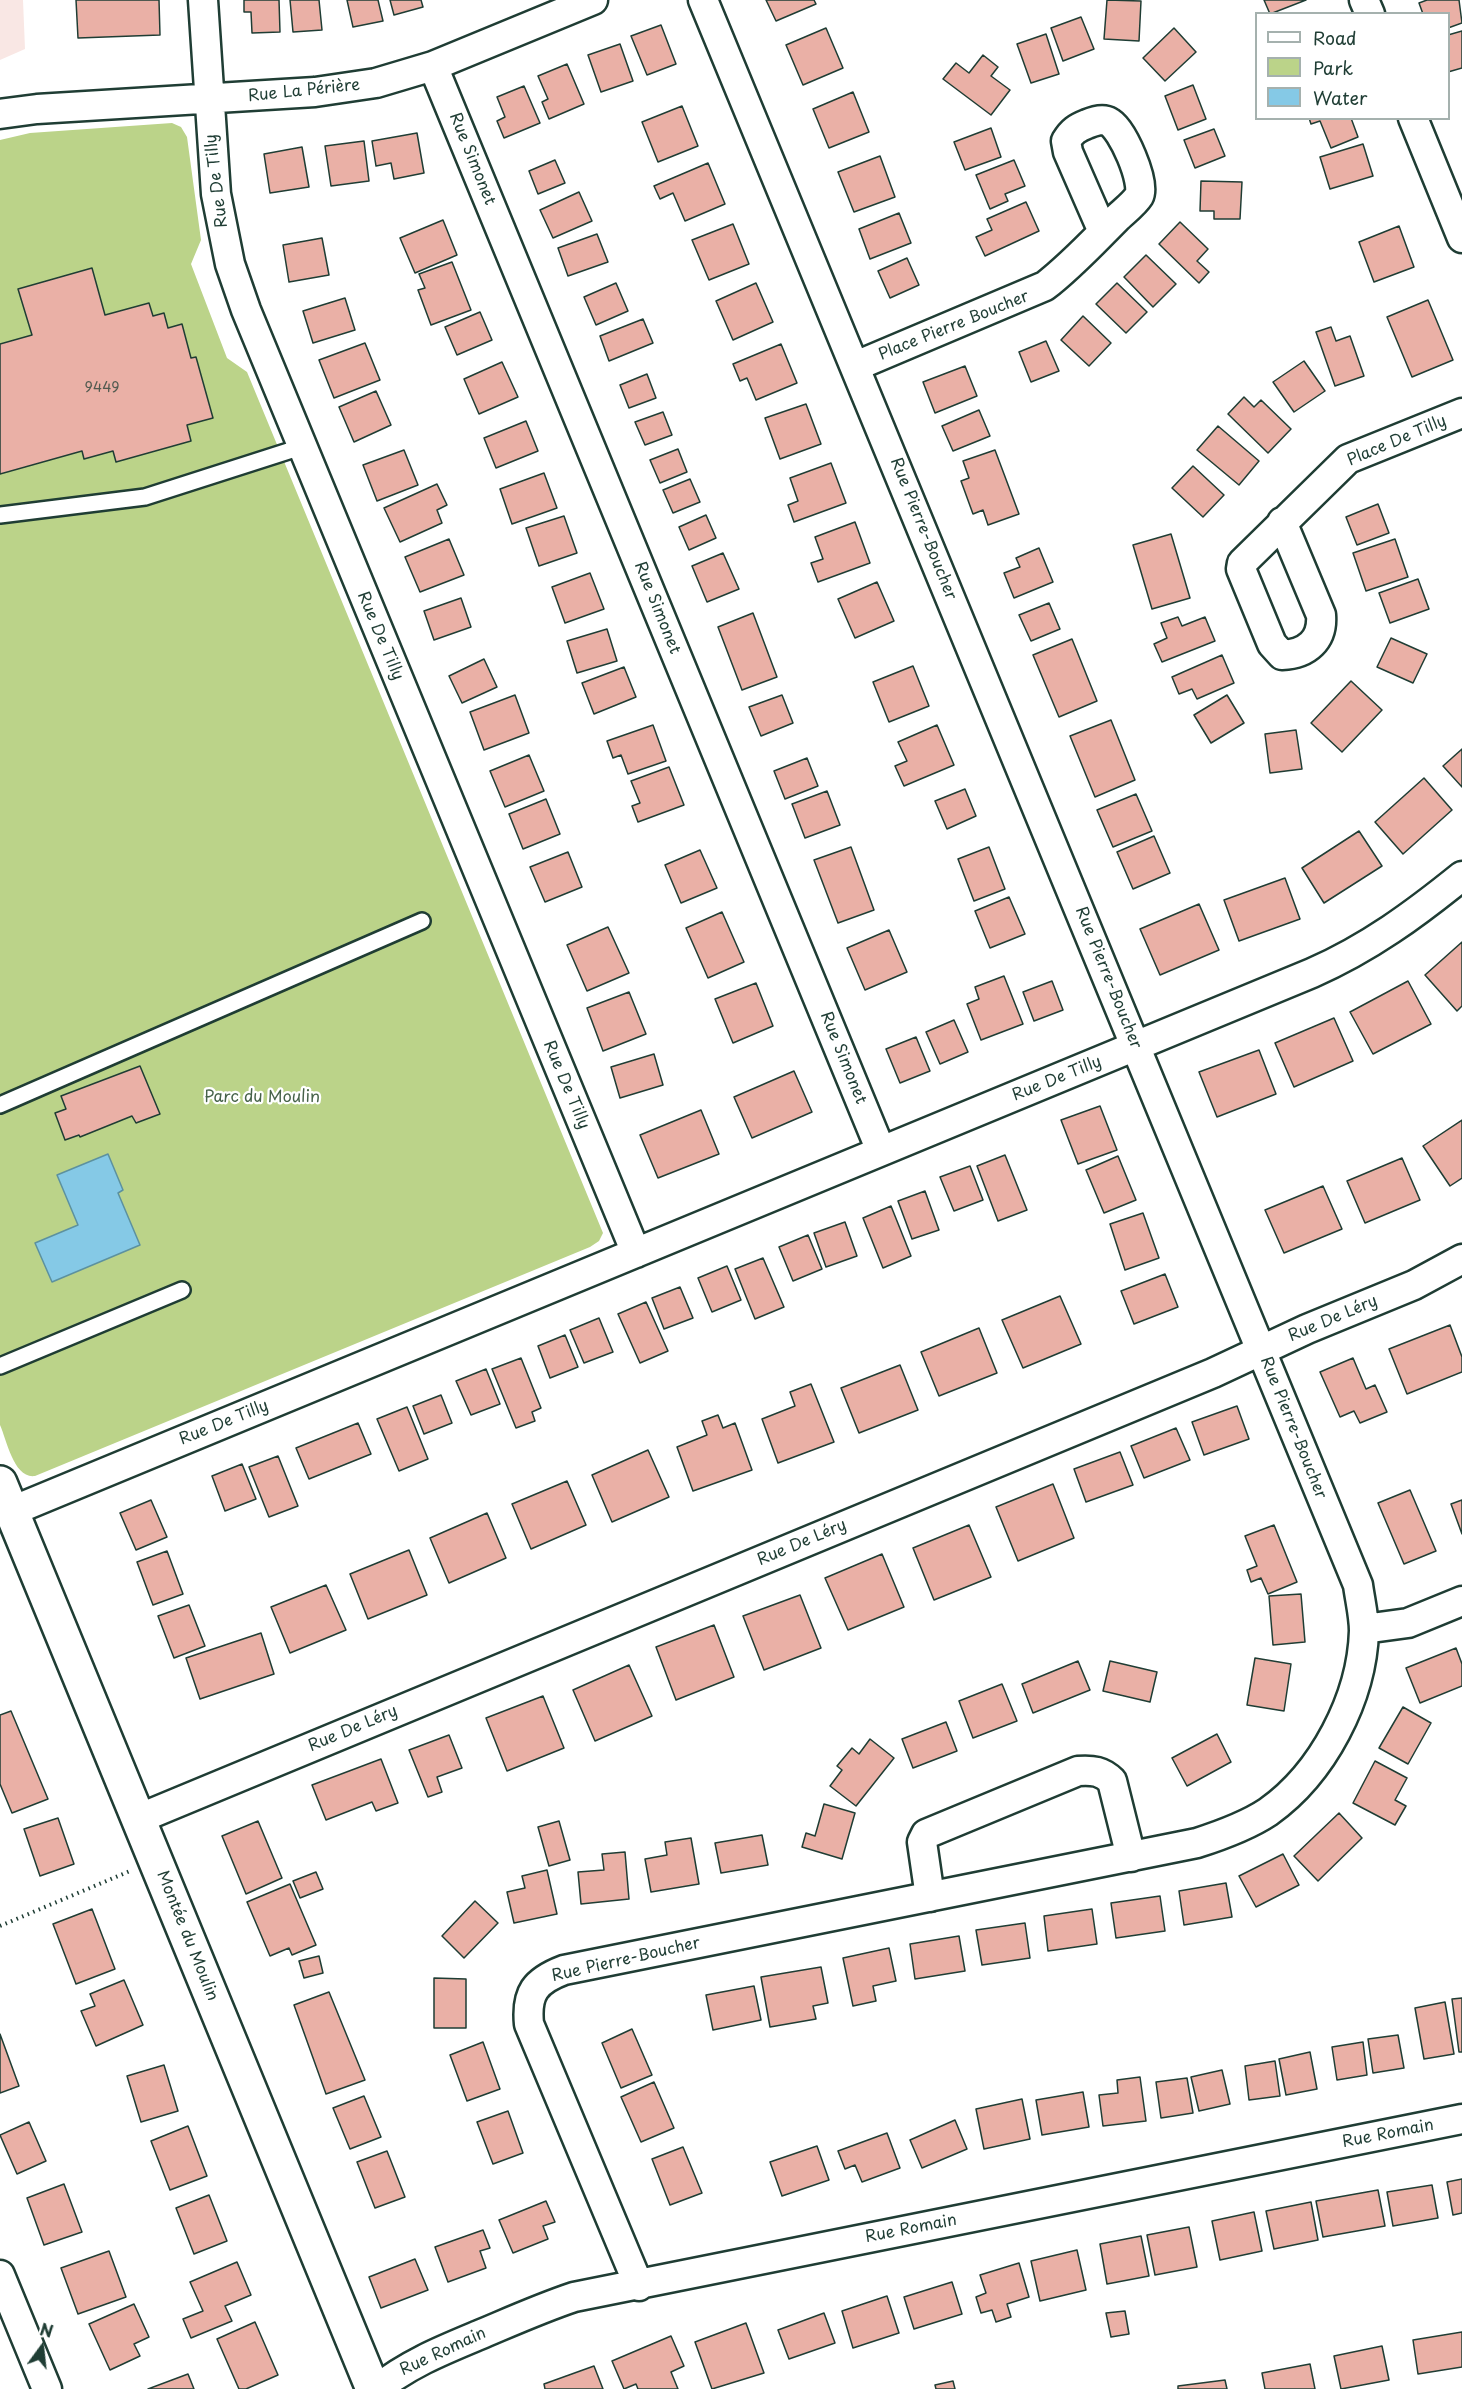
<!DOCTYPE html>
<html>
<head>
<meta charset="utf-8">
<style>
  body { margin:0 }
  #map { position:relative; width:1462px; height:2389px; overflow:hidden; background:#fff; font-family:"Playpen Sans",sans-serif }
  canvas { display:block }
  .legend { position:absolute; left:1255px; top:12px; width:195px; height:108px; box-sizing:border-box; background:#fff; border:2px solid #a5b1ae; margin:0; padding:8px 10px; list-style:none; font-size:18px; color:#1f3d34 }
  .legend li { display:flex; align-items:center; gap:12px; height:30px }
  .legend b { width:30px; border:2px solid #a5b1ae }
  .north { position:absolute; left:12px; top:2317px; width:60px; height:60px; -webkit-text-stroke:4px #fff; paint-order:stroke; rotate:15deg; font-size:16px; font-weight:700; line-height:24px; text-align:center; color:#1f3d34 }
  .north::after { content:''; display:block; margin:auto; width:21px; height:27px; background:#1f3d34; clip-path:polygon(50% 0,100% 100%,50% 72%,0 100%) }
</style>
</head>
<body>
<div id="map">
<canvas width="1462" height="2389"></canvas>
<ul class="legend">
<li><b style="height:8px;background:#fff"></b>Road</li>
<li><b style="height:16px;background:#bbd389"></b>Park</li>
<li><b style="height:16px;background:#85c9e6"></b>Water</li>
</ul>
<div class="north">N</div>
</div>
<script>
const g = document.querySelector('canvas').getContext('2d');
g.lineJoin = 'round';
function fill(path, color) { g.fillStyle = color; g.fill(path, 'evenodd'); }
function strokePath(path, color, width, dash) { g.strokeStyle = color; g.lineWidth = width; g.lineCap = dash ? 'butt' : 'round'; g.setLineDash(dash || []); g.stroke(path); }
function write(font, color, halo, rows, align = 'center') {
  g.font = font + ' "Playpen Sans",sans-serif'; g.lineWidth = 4.5; g.setLineDash([]); g.textBaseline = 'middle'; g.strokeStyle = halo; g.fillStyle = color; for (const [text, x, y, turn = 0] of rows) {
    g.save(); g.translate(x, y); g.rotate((+turn || 0) * Math.PI / 180); g.textAlign = isNaN(turn) ? turn : align; if (halo) g.strokeText(text, 0, 0); g.fillText(text, 0, 0); g.restore();
  }
}
fill(new Path2D(`
  M0,0H23L25,49L0,60Z`), '#f9e7e4');
fill(new Path2D(`
  M172,123L181,127L187,137L201,240L191,264L227,358L247,372L603,1233L599,1241L590,1247L35,1476C14,1479 7,1441 0,1425V140L30,133Z`), '#bbd389');
const water = new Path2D(`
  M108,1154L123,1190L118,1193L140,1245L52,1282L35,1243L78,1225L57,1175Z`);
fill(water, '#85c9e6');
strokePath(water, '#5c919f', 1.5);
const building = new Path2D(`
  M76,0H159L160,35L78,38Z
  M244,0H279L280,32L252,33L251,12H244Z
  M290,0H319L322,30L293,32Z
  M347,0H378L383,21L353,27Z
  M390,0H421L423,7L394,15Z
  M766,0H814L816,4L776,21Z
  M1107,0L1141,1L1139,41L1104,39Z
  M1264,0H1306L1270,14Z
  M1427,0H1459L1462,23L1448,28V14H1423L1419,3Z
  M1081,17L1094,49L1063,61L1051,28Z
  M661,25L676,64L647,75L631,36Z
  M826,28L843,68L803,85L786,45Z
  M1174,28L1196,52L1165,81L1143,58Z
  M1462,31V68L1448,72V35Z
  M1046,34L1059,74L1031,83L1017,44Z
  M620,44L633,81L601,92L588,55Z
  M983,55L998,67L991,76L1010,90L991,115L943,79L956,63L969,73Z
  M567,64L584,104L549,119L542,102L548,99L538,76Z
  M1193,85L1206,119L1178,130L1165,96Z
  M524,86L540,123L504,138L497,121L505,117L497,97Z
  M853,92L869,132L829,148L813,109Z
  M682,106L698,146L658,162L642,122Z
  M1309,118H1351L1358,137L1331,148L1320,121L1311,124Z
  M991,128L1001,157L965,170L954,142Z
  M1214,129L1225,156L1195,168L1184,140Z
  M417,133L424,173L394,179L391,163L376,166L372,141Z
  M364,141L369,181L331,186L325,146Z
  M1363,144L1373,176L1330,189L1320,157Z
  M302,147L309,187L270,193L264,154Z
  M880,156L895,197L854,212L838,172Z
  M555,160L565,183L538,194L529,171Z
  M1014,160L1025,186L1005,194L1008,201L990,209L976,175Z
  M708,163L725,204L685,221L673,193L660,199L654,186Z
  M1201,181L1242,182L1240,219H1214V211H1200Z
  M579,192L592,221L553,238L540,210Z
  M1026,202L1039,231L985,256L976,237L992,230L987,219Z
  M899,213L911,243L870,259L859,229Z
  M443,220L457,255L415,273L400,238Z
  M1180,222L1208,249L1197,261L1209,272L1199,283L1159,244Z
  M733,224L749,264L709,280L692,240Z
  M1399,226L1414,267L1374,282L1359,242Z
  M597,234L608,262L568,276L558,248Z
  M322,238L329,275L289,282L283,245Z
  M1146,255L1176,284L1153,307L1124,277Z
  M907,258L919,285L890,298L878,271Z
  M452,262L471,310L431,325L418,290L425,288L419,274Z
  M92,268L105,315L149,303L153,316L164,313L168,328L182,324L191,358L196,357L213,418L187,425L191,441L116,462L113,451L84,459L82,451L0,474V344L32,335L18,289Z
  M616,283L628,311L596,325L584,297Z
  M756,283L773,322L733,340L716,301Z
  M1117,283L1147,312L1126,333L1096,304Z
  M345,298L355,330L313,343L303,311Z
  M1428,300L1453,360L1412,377L1387,317Z
  M480,312L492,340L457,355L445,327Z
  M1083,316L1111,343L1089,366L1061,340Z
  M643,319L653,343L609,361L600,336Z
  M1331,327L1336,341L1350,336L1364,376L1335,386L1316,332Z
  M1046,341L1059,371L1031,382L1019,352Z
  M365,343L380,380L334,398L319,360Z
  M781,344L797,383L756,400L747,378L740,381L733,364Z
  M1304,361L1325,391L1294,412L1273,382Z
  M502,362L518,397L479,414L464,379Z
  M965,366L977,396L935,413L923,382Z
  M647,374L656,398L629,408L620,385Z
  M376,391L391,425L354,442L339,407Z
  M1244,397L1254,407L1261,400L1291,429L1268,453L1228,414Z
  M806,404L821,444L780,459L765,418Z
  M979,410L990,436L953,451L942,426Z
  M663,412L672,435L645,445L635,422Z
  M526,421L538,451L496,468L484,438Z
  M1218,426L1259,461L1239,485L1197,450Z
  M678,449L687,472L660,483L650,460Z
  M404,450L418,485L377,501L363,465Z
  M995,450L1019,514L988,525L983,510L973,514L961,481L969,478L963,461Z
  M831,463L846,503L794,522L788,505L798,501L790,478Z
  M1193,466L1224,495L1203,517L1172,488Z
  M544,473L557,508L512,524L500,489Z
  M690,479L700,502L673,513L663,490Z
  M437,484L447,505L437,510L442,523L400,542L384,508Z
  M1378,504L1389,533L1357,545L1346,517Z
  M706,515L716,538L689,550L679,527Z
  M564,516L577,553L539,566L526,528Z
  M855,522L870,563L818,582L811,563L823,559L815,537Z
  M1171,534L1190,598L1152,609L1133,545Z
  M449,539L464,575L420,592L405,557Z
  M1395,539L1408,577L1366,591L1353,553Z
  M1039,548L1053,582L1014,598L1004,573L1020,567L1016,558Z
  M723,553L739,589L707,602L692,566Z
  M590,573L604,609L565,623L552,587Z
  M1418,579L1429,609L1390,623L1379,593Z
  M877,582L894,621L855,638L838,599Z
  M461,598L471,627L434,640L424,611Z
  M1049,603L1060,629L1031,641L1019,615Z
  M753,613L777,677L742,690L718,627Z
  M1178,617L1182,626L1205,617L1215,641L1162,662L1154,644L1167,638L1161,623Z
  M607,629L617,661L577,673L567,641Z
  M1391,638L1427,654L1413,683L1377,667Z
  M1072,639L1097,701L1059,717L1033,655Z
  M1222,655L1234,683L1197,699L1192,689L1179,694L1172,677Z
  M484,659L497,687L462,703L449,676Z
  M913,666L929,706L889,722L873,682Z
  M624,667L636,697L594,714L582,683Z
  M1351,681L1382,710L1342,752L1311,723Z
  M515,695L529,733L484,750L470,712Z
  M782,695L793,723L761,736L749,707Z
  M1227,695L1244,723L1211,743L1194,715Z
  M1111,720L1135,780L1095,797L1070,736Z
  M653,725L666,761L628,774L621,755L613,758L607,741Z
  M937,725L954,765L904,786L895,766L907,761L898,742Z
  M1296,730L1302,769L1270,773L1265,734Z
  M1462,749V787L1443,766Z
  M529,755L544,791L505,807L490,771Z
  M807,758L818,786L785,799L774,771Z
  M669,767L684,805L638,822L632,806L640,803L631,781Z
  M1424,778L1452,810L1403,854L1375,822Z
  M965,789L976,816L947,829L935,801Z
  M827,791L840,825L805,838L792,804Z
  M1136,794L1152,831L1113,847L1097,810Z
  M546,799L560,834L523,849L509,814Z
  M1359,831L1382,866L1324,903L1302,868Z
  M1154,836L1170,873L1133,889L1117,852Z
  M851,847L874,910L838,923L814,860Z
  M989,847L1005,889L974,901L958,859Z
  M700,850L717,888L681,903L665,865Z
  M568,852L582,887L545,902L530,867Z
  M1285,878L1300,919L1239,941L1224,900Z
  M1009,897L1025,934L990,948L975,911Z
  M1199,904L1219,950L1160,975L1140,929Z
  M722,912L744,962L708,978L686,928Z
  M608,927L629,973L587,991L567,945Z
  M889,930L907,972L865,990L847,948Z
  M1462,942V1006L1457,1011L1425,975Z
  M1004,976L1023,1024L981,1040L967,1004L979,999L975,987Z
  M1052,981L1063,1010L1034,1021L1023,992Z
  M1408,981L1431,1024L1373,1054L1350,1012Z
  M756,983L773,1026L733,1043L715,999Z
  M629,992L646,1034L603,1051L587,1008Z
  M1334,1018L1353,1061L1294,1087L1275,1043Z
  M954,1020L968,1052L940,1064L926,1032Z
  M916,1037L930,1071L900,1083L886,1049Z
  M1259,1050L1276,1094L1217,1117L1199,1072Z
  M654,1054L663,1085L620,1098L611,1067Z
  M140,1066L160,1114L136,1123L132,1116L80,1137L79,1135L65,1140L55,1113L66,1109L61,1096Z
  M794,1071L812,1112L752,1138L734,1097Z
  M1100,1106L1117,1150L1078,1164L1061,1120Z
  M701,1110L719,1154L658,1178L640,1135Z
  M1462,1120V1178L1450,1186L1423,1146Z
  M1005,1155L1027,1210L998,1221L977,1166Z
  M1118,1156L1136,1200L1104,1213L1086,1170Z
  M1402,1158L1420,1200L1365,1223L1347,1181Z
  M970,1166L983,1200L954,1211L940,1177Z
  M1323,1186L1342,1229L1284,1253L1265,1210Z
  M925,1191L939,1230L912,1239L898,1201Z
  M891,1206L911,1256L883,1268L863,1218Z
  M1143,1213L1159,1258L1125,1270L1110,1224Z
  M845,1222L857,1256L826,1267L814,1233Z
  M808,1235L822,1269L793,1281L779,1247Z
  M763,1258L784,1307L755,1319L735,1269Z
  M727,1266L741,1300L712,1312L698,1278Z
  M1165,1274L1178,1307L1134,1324L1121,1291Z
  M680,1287L693,1318L664,1329L652,1298Z
  M1060,1296L1081,1344L1023,1368L1002,1320Z
  M646,1302L668,1351L640,1363L618,1314Z
  M599,1318L613,1352L584,1363L570,1330Z
  M1450,1325L1462,1357V1372L1407,1394L1389,1349Z
  M979,1328L997,1373L939,1396L921,1352Z
  M565,1335L578,1367L550,1378L538,1346Z
  M521,1358L541,1408L532,1412L535,1421L516,1428L492,1369Z
  M1353,1358L1366,1389L1375,1385L1387,1412L1360,1423L1354,1411L1340,1417L1320,1372Z
  M900,1365L918,1410L859,1433L841,1388Z
  M486,1369L500,1404L471,1415L456,1381Z
  M811,1384L834,1442L778,1463L762,1419L795,1406L790,1392Z
  M441,1395L452,1423L424,1434L413,1406Z
  M1237,1406L1249,1439L1204,1455L1192,1422Z
  M407,1407L428,1459L399,1471L377,1419Z
  M718,1415L723,1428L735,1423L752,1470L693,1491L677,1447L707,1435L702,1421Z
  M358,1423L371,1454L309,1479L296,1448Z
  M1176,1428L1190,1460L1144,1478L1131,1446Z
  M648,1450L669,1497L612,1522L592,1475Z
  M1120,1452L1133,1485L1086,1502L1074,1469Z
  M278,1456L298,1506L269,1517L249,1467Z
  M242,1464L256,1499L225,1511L212,1476Z
  M567,1481L586,1525L531,1549L512,1504Z
  M1053,1484L1074,1538L1018,1561L996,1507Z
  M1410,1490L1436,1551L1404,1564L1378,1503Z
  M151,1500L167,1537L136,1550L120,1513Z
  M1462,1500V1534L1451,1504Z
  M487,1513L506,1558L449,1583L430,1538Z
  M969,1525L991,1577L934,1600L913,1548Z
  M1274,1525L1297,1582L1268,1594L1261,1578L1251,1582L1247,1570L1257,1566L1245,1536Z
  M409,1550L427,1595L368,1619L350,1574Z
  M167,1551L183,1594L153,1605L137,1562Z
  M882,1554L904,1607L848,1630L825,1578Z
  M326,1585L346,1630L290,1653L271,1607Z
  M1301,1594L1305,1642L1273,1645L1269,1596Z
  M800,1595L821,1648L764,1670L743,1616Z
  M189,1605L205,1646L174,1658L158,1616Z
  M714,1625L734,1677L676,1700L656,1647Z
  M261,1633L274,1674L200,1699L186,1658Z
  M1456,1648L1462,1664V1686L1420,1703L1406,1668Z
  M1255,1658L1291,1664L1284,1711L1247,1705Z
  M1078,1661L1090,1690L1033,1713L1022,1684Z
  M1110,1661L1157,1672L1150,1702L1103,1691Z
  M629,1665L652,1716L595,1741L573,1690Z
  M1002,1684L1017,1721L973,1738L959,1701Z
  M543,1696L564,1748L507,1771L486,1718Z
  M1403,1707L1431,1723L1408,1764L1379,1748Z
  M11,1711L48,1799L12,1813L0,1784V1715Z
  M946,1722L957,1751L913,1768L902,1739Z
  M1217,1734L1231,1762L1187,1786L1172,1758Z
  M449,1735L462,1768L437,1777L442,1792L428,1797L409,1750Z
  M870,1739L894,1758L856,1806L830,1786L842,1770L837,1766L852,1748L859,1754Z
  M381,1759L398,1803L376,1811L372,1802L326,1820L312,1785Z
  M1375,1761L1407,1778L1395,1800L1406,1806L1395,1825L1353,1803Z
  M824,1804L855,1813L842,1859L802,1847L806,1833L815,1836Z
  M1339,1813L1362,1838L1318,1881L1294,1856Z
  M58,1818L74,1864L40,1876L24,1829Z
  M258,1821L282,1878L246,1894L222,1836Z
  M559,1821L570,1860L549,1866L538,1827Z
  M762,1835L768,1865L721,1873L715,1843Z
  M691,1838L699,1884L651,1892L645,1859L667,1855L665,1842Z
  M625,1852L629,1899L581,1904L578,1872L604,1870L602,1854Z
  M1283,1854L1299,1885L1256,1907L1239,1876Z
  M547,1870L557,1914L514,1923L507,1892L525,1888L522,1876Z
  M316,1872L323,1889L300,1898L293,1881Z
  M1226,1883L1232,1917L1184,1925L1179,1891Z
  M290,1884L316,1945L292,1955L289,1948L270,1956L247,1902Z
  M1160,1896L1165,1931L1116,1938L1111,1903Z
  M475,1901L498,1923L464,1958L442,1936Z
  M92,1909L115,1969L76,1984L53,1924Z
  M1092,1909L1097,1944L1048,1951L1044,1916Z
  M1025,1923L1030,1958L982,1965L976,1930Z
  M959,1936L965,1971L915,1979L910,1944Z
  M889,1948L896,1981L873,1986L876,2001L853,2006L843,1958Z
  M319,1956L323,1973L304,1978L299,1961Z
  M821,1967L828,2003L813,2006L816,2019L770,2027L761,1977Z
  M434,1978L466,1979V2028H434Z
  M124,1980L143,2025L96,2046L81,2011L95,2006L90,1994Z
  M754,1986L761,2020L713,2030L706,1995Z
  M329,1992L365,2080L326,2094L294,2005Z
  M1462,1998V2052H1459L1452,1999Z
  M1445,2002L1454,2054L1424,2059L1415,2008Z
  M632,2029L652,2075L621,2088L602,2043Z
  M0,2034L19,2086L0,2093Z
  M1398,2035L1404,2068L1373,2073L1368,2039Z
  M483,2042L500,2089L467,2101L450,2055Z
  M1363,2042L1367,2075L1337,2080L1332,2047Z
  M1310,2052L1317,2089L1286,2095L1279,2059Z
  M1275,2061L1280,2096L1249,2100L1245,2066Z
  M164,2065L178,2111L141,2122L127,2076Z
  M1222,2070L1230,2104L1199,2111L1191,2077Z
  M1140,2077L1146,2121L1103,2126L1099,2095L1118,2093L1117,2080Z
  M1187,2078L1193,2113L1161,2118L1156,2082Z
  M654,2082L674,2128L641,2142L621,2097Z
  M1083,2092L1089,2127L1042,2135L1036,2100Z
  M364,2096L381,2137L350,2149L333,2108Z
  M1022,2099L1030,2139L984,2149L976,2109Z
  M508,2111L523,2153L493,2164L477,2122Z
  M955,2120L967,2149L922,2168L910,2140Z
  M29,2122L46,2161L17,2174L0,2135Z
  M188,2126L207,2176L170,2190L151,2141Z
  M887,2133L900,2168L862,2182L855,2165L845,2169L838,2151Z
  M817,2146L829,2180L782,2196L770,2162Z
  M683,2147L702,2193L670,2205L652,2159Z
  M387,2151L405,2197L375,2208L357,2162Z
  M1462,2179V2213L1453,2215L1447,2182Z
  M64,2184L82,2232L44,2245L27,2198Z
  M1432,2185L1438,2218L1393,2226L1387,2192Z
  M1378,2190L1385,2226L1323,2237L1316,2201Z
  M209,2195L227,2241L194,2254L176,2208Z
  M546,2201L555,2222L543,2226L548,2239L513,2253L499,2220Z
  M1311,2202L1318,2240L1274,2249L1266,2211Z
  M1254,2212L1262,2251L1220,2260L1212,2221Z
  M1189,2227L1197,2267L1155,2275L1147,2235Z
  M483,2230L490,2248L480,2251L486,2268L448,2282L435,2247Z
  M1141,2236L1149,2276L1107,2284L1100,2244Z
  M1077,2250L1086,2290L1040,2301L1031,2261Z
  M109,2251L126,2297L78,2314L61,2268Z
  M415,2259L428,2290L381,2308L369,2277Z
  M237,2262L251,2295L225,2306L232,2321L191,2338L183,2319L203,2311L190,2282Z
  M1019,2263L1029,2297L1007,2304L1011,2317L996,2322L992,2310L981,2313L976,2297L986,2293L980,2275Z
  M952,2282L962,2314L914,2329L904,2297Z
  M887,2296L899,2333L853,2348L842,2311Z
  M134,2304L149,2337L134,2344L140,2356L110,2370L89,2324Z
  M1125,2311L1129,2334L1111,2337L1106,2313Z
  M824,2313L835,2343L789,2359L778,2330Z
  M255,2322L278,2375L246,2389H239L217,2339Z
  M746,2323L764,2373L712,2389L695,2342Z
  M1462,2332V2367L1418,2374L1413,2340Z
  M671,2336L684,2366L671,2372L678,2389H638L636,2384L624,2389L612,2361Z
  M1382,2346L1389,2380L1341,2389L1334,2356Z
  M1310,2364L1315,2389H1265L1262,2373Z
  M594,2366L603,2389H545L544,2384Z
  M188,2374L194,2389H148Z
  M1225,2380L1227,2389H1178V2386Z
  M953,2381L955,2389H936L935,2385Z`);
fill(building, '#eab0a6');
strokePath(building, '#1f3d34', 1.5);
const lane = new Path2D(`
  M0,515L145,497L301,447
  M0,1105L422,921
  M0,1366L182,1290`);
const street = new Path2D(`
  M203,0L216,194L230,264L246,310L636,1253
  M1364,0L1370,14
  M433,66L881,1151
  M0,114L37,109L315,92L376,83L433,66L593,0
  M1413,118L1462,238
  M856,366L1045,286C1071,266 1093,242 1116,219C1123,212 1134,204 1139,196C1146,183 1122,128 1109,122C1103,118 1094,121 1087,124C1077,128 1072,131 1066,141L1068,152L1103,232
  M1282,522L1321,615C1323,640 1307,654 1282,655L1272,644L1241,569L1242,563L1348,459L1462,413
  M12,1511L1312,973C1369,948 1415,914 1462,876
  M1364,1629L1408,1623L1462,1601
  M138,1819L1213,1373L1307,1329L1414,1285L1462,1259
  M930,1897L922,1842L926,1834L1078,1771C1093,1770 1102,1771 1112,1781L1131,1857
  M0,2275L47,2389
  M639,2286L529,2024C526,1993 535,1981 564,1970L1197,1843C1222,1835 1247,1826 1268,1812C1323,1773 1362,1698 1364,1631C1364,1616 1360,1600 1358,1585L703,0
  M377,2389C408,2364 443,2350 479,2335C510,2322 541,2308 574,2297L1462,2119`);
const secondary = new Path2D(`
  M0,1483L373,2389`);
strokePath(lane, '#1f3d34', 20);
strokePath(street, '#1f3d34', 33);
strokePath(secondary, '#1f3d34', 38);
strokePath(new Path2D(`
  M0,1926L130,1871`), '#1f3d34', 4, [1.5, 4.5]);
strokePath(lane, '#fff', 15);
strokePath(street, '#fff', 28);
strokePath(secondary, '#fff', 33);
write('14px', '#525a50', null, [
  ["9449",102,388]
]);
write('16px', '#1f3d34', '#fff', [
  ["Rue La Périère",304,91,-6],
  ["Rue Simonet",472,159,68],
  ["Rue De Tilly",217,181,-97],
  ["Place Pierre Boucher",954,326,-22],
  ["Place De Tilly",1397,441,-23],
  ["Rue Pierre-Boucher",923,529,68],
  ["Rue Simonet",657,608,68],
  ["Rue De Tilly",380,636,67],
  ["Rue Pierre-Boucher",1108,978,68],
  ["Rue Simonet",843,1058,68],
  ["Rue De Tilly",1057,1079,-22],
  ["Rue De Tilly",566,1085,67],
  ["Rue De Léry",1333,1319,-23],
  ["Rue De Tilly",224,1423,-22],
  ["Rue Pierre-Boucher",1293,1428,68],
  ["Rue De Léry",802,1543,-23],
  ["Rue De Léry",353,1729,-23],
  ["Montée du Moulin",187,1936,68],
  ["Rue Pierre-Boucher",626,1960,-13],
  ["Rue Romain",1388,2134,-11],
  ["Rue Romain",911,2229,-11],
  ["Rue Romain",443,2352,-25]
]);
write('16px', '#466249', '#fff', [
  ["Parc du Moulin",262,1098]
]);
</script>
</body>
</html>
